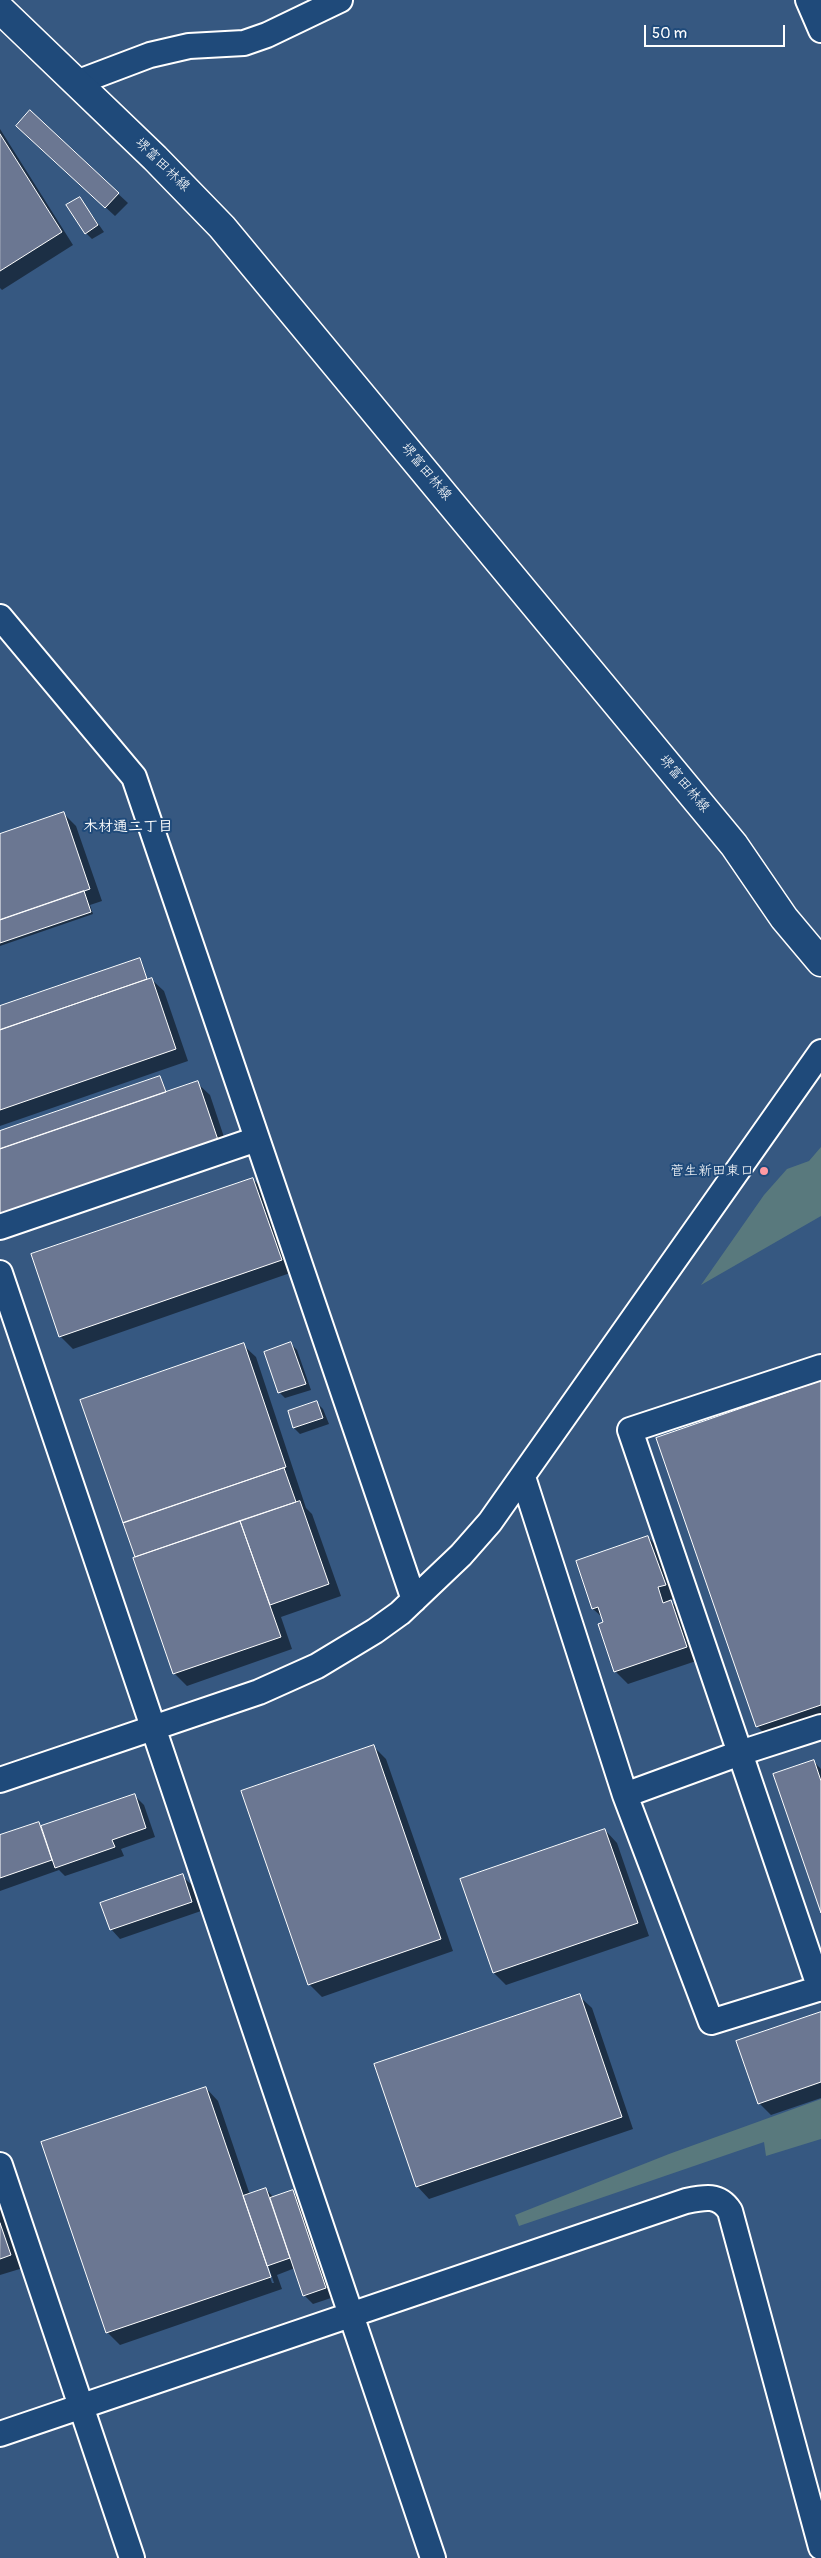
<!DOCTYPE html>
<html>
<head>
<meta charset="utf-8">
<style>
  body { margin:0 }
  #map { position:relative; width:821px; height:2558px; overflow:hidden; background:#365881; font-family:Pangolin,sans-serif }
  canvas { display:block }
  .scale { position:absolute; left:644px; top:25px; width:141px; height:22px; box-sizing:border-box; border:2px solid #fff; border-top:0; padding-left:6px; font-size:15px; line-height:18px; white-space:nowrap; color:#fff; -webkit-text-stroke:4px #1f4a7a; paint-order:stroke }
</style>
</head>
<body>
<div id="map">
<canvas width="821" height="2558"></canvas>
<div class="scale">50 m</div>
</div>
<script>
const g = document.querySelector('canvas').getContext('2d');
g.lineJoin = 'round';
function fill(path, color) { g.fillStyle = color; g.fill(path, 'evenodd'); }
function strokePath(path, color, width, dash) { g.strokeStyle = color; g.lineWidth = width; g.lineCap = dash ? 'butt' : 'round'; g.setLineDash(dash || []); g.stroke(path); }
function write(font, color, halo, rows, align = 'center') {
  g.font = font + ' Pangolin,"Klee One",sans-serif'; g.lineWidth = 4; g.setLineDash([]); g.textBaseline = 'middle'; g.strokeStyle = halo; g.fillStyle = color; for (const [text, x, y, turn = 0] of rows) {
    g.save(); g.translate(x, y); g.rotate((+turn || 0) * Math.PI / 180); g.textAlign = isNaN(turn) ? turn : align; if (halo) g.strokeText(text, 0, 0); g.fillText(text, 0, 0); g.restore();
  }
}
fill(new Path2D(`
  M821,1147V1216L701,1285L764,1195L787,1169L809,1161Z
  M821,2099V2139L766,2156L764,2142L519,2226L515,2215L669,2154Z`), '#59797d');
fill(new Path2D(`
  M30,112L128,203L115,216L27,135Z
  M0,129L73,245L2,290L0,288Z
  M80,198L104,232L92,239L86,233Z
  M64,814L76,826L102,901L90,905L93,914L0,946V836Z
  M139,960L148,980L151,979L164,991L188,1061L0,1126V1008Z
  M160,1077L167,1093L197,1083L210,1095L229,1152L0,1132Z
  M253,1179L265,1191L293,1272L73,1349L60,1336Z
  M291,1344L297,1350L311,1390L285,1398L279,1392Z
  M243,1345L256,1357L306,1508L312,1514L341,1596L281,1617L292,1649L187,1686L174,1673L82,1401Z
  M821,1382V1721L770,1739L757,1726Z
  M317,1403L323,1409L329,1424L300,1434L294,1428L289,1412Z
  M648,1537L660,1549L677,1597L669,1600L683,1613L699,1660L628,1684L616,1672L599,1625L605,1623L603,1618L593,1609L577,1562Z
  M373,1746L386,1759L453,1951L322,1997L309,1984Z
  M814,1762L821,1769V1909Z
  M134,1795L144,1805L155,1837L121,1849L124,1856L65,1876L59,1870L0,1891V1836L38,1823L42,1827Z
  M605,1830L617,1843L649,1936L506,1985L494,1973L462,1880Z
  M182,1876L192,1885L201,1911L120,1939L111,1929Z
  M579,1996L592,2008L633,2129L429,2199L417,2186Z
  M821,2013V2098L771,2115L759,2103Z
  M206,2088L218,2101L250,2195L266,2189L274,2198L292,2192L302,2201L334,2297L313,2304L304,2295L295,2268L277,2275L282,2289L120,2345L107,2332ZM245,2198L274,2283H272L243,2199Z
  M0,2202L4,2214L2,2215L5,2218L23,2268L0,2275Z`), '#0007');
const building = new Path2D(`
  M30,110L119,193L105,208L16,126Z
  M0,134L62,232L0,271Z
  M80,197L98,225L85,234L66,205Z
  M64,812L90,889L0,920V834Z
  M84,891L91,912L0,943V920Z
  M140,958L147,979L0,1030V1006Z
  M152,978L176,1049L0,1110V1030Z
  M160,1076L166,1092L0,1149V1131Z
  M198,1081L218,1140L0,1215V1149Z
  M253,1178L282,1260L59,1337L31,1254Z
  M291,1342L306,1384L278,1393L264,1352Z
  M244,1343L286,1467L123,1523L80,1400Z
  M821,1381V1705L756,1727L656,1438Z
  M317,1401L323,1418L293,1428L288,1411Z
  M284,1468L296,1502L135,1557L123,1523Z
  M300,1501L329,1584L270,1605L240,1521Z
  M240,1521L281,1637L173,1674L133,1558Z
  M648,1536L666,1585L658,1587L663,1603L671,1600L687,1647L614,1672L598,1624L603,1622L598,1607L592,1609L576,1561Z
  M374,1745L441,1939L308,1985L241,1791Z
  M814,1760L821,1781V1913L773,1774Z
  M135,1794L146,1828L112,1840L115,1847L55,1868L41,1826Z
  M39,1822L52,1860L0,1878V1835Z
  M605,1829L638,1923L493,1973L460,1879Z
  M183,1874L192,1902L110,1930L100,1903Z
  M580,1994L622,2117L416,2187L374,2064Z
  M821,2012V2082L758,2104L736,2041Z
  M206,2087L271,2277L106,2333L41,2142Z
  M266,2188L290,2258L267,2266L243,2196Z
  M293,2190L326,2288L303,2296L270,2198Z
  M0,2223L11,2255L0,2259Z`);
fill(building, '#6b7792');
strokePath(building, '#fff', 1);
const minor = new Path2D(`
  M808,0L821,30
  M76,83L150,55L189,46L244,43L267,35L340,0
  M0,617L134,777L414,1600
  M0,1227L257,1139
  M0,1273L433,2558
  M821,1367L630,1430L740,1753L821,1727
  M523,1477L625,1795L711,2022L821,1988
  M0,1780L259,1692L317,1666L375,1631L400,1613L461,1555L490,1522L821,1052
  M625,1795L740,1753L820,1989
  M0,2165L132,2558
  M0,2434L686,2201C705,2197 719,2194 730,2211L821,2547`);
const major = new Path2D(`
  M0,9L155,158L222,227L734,845L784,918L821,962`);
strokePath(minor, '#fff', 28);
strokePath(major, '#fff', 31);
strokePath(minor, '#1f4a7a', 24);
strokePath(major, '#1f4a7a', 28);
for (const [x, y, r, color] of [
  [764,1171,5,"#ff9aa2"]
]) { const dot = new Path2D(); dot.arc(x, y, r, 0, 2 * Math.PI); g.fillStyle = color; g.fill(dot); strokePath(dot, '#1f4a7a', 2); }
write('14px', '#fff', '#1f4a7a', [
  ["堺富田林線",162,165,44],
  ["堺富田林線",426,472,50],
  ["堺富田林線",684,784,50]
]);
write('14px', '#fff', '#1f4a7a', [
  ["菅生新田東口",754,1171]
], 'right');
write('bold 15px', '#fff', '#1f4a7a', [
  ["木材通二丁目",128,827]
]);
</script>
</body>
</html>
